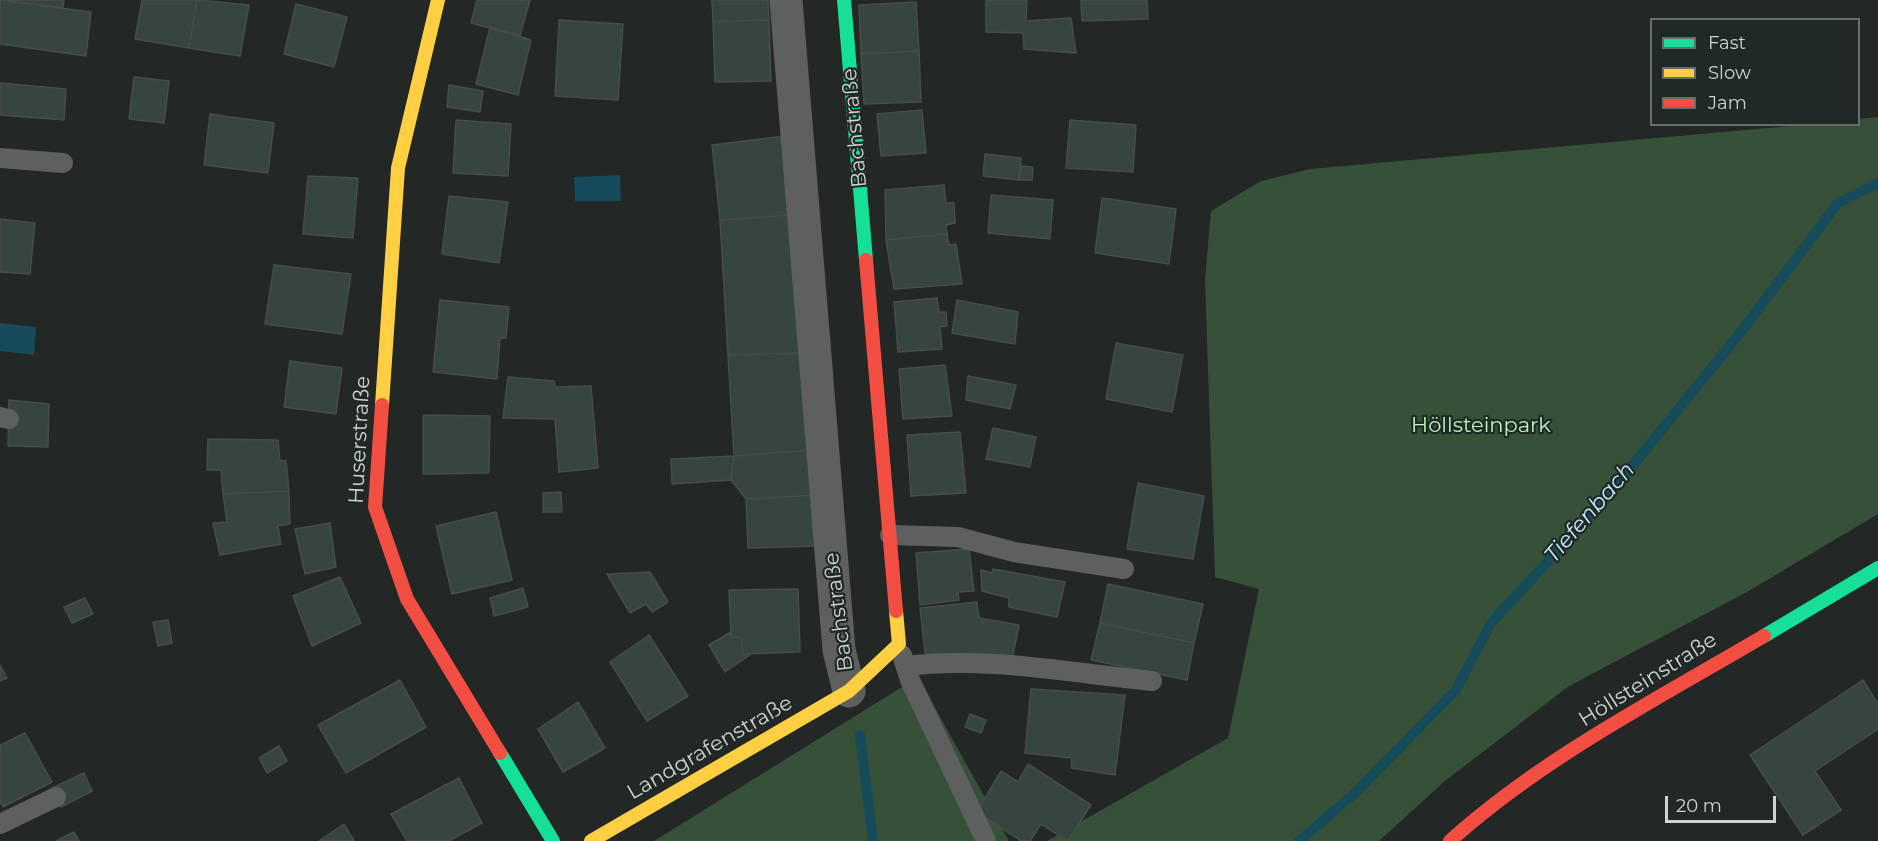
<!DOCTYPE html>
<html>
<head>
<meta charset="utf-8">
<style>
  body { margin:0 }
  #map { position:relative; width:1878px; height:841px; overflow:hidden; background:#232726; font-family:Montserrat,sans-serif }
  canvas { display:block }
  .legend { position:absolute; left:1650px; top:18px; width:210px; height:108px; box-sizing:border-box; background:#212927; border:2px solid #666d6b; margin:0; padding:8px 10px; list-style:none; font-size:18px; color:#ced2d1 }
  .legend li { display:flex; align-items:center; gap:12px; height:30px }
  .legend b { width:30px; border:2px solid #666d6b }
  .scale { position:absolute; left:1665px; top:796px; width:111px; height:27px; box-sizing:border-box; border:3px solid #ced2d1; border-top:0; padding-left:8px; font-size:18px; line-height:21px; white-space:nowrap; color:#ced2d1; -webkit-text-stroke:4px #212927; paint-order:stroke }
</style>
</head>
<body>
<div id="map">
<canvas width="1878" height="841"></canvas>
<ul class="legend">
<li><b style="height:8px;background:#16e098"></b>Fast</li>
<li><b style="height:8px;background:#ffcf43"></b>Slow</li>
<li><b style="height:8px;background:#f24e42"></b>Jam</li>
</ul>
<div class="scale">20 m</div>
</div>
<script>
const g = document.querySelector('canvas').getContext('2d');
g.lineJoin = 'round';
function fill(path, color) { g.fillStyle = color; g.fill(path, 'evenodd'); }
function strokePath(path, color, width, dash) { g.strokeStyle = color; g.lineWidth = width; g.lineCap = dash ? 'butt' : 'round'; g.setLineDash(dash || []); g.stroke(path); }
function write(font, color, halo, rows, align = 'center') {
  g.font = font + ' Montserrat,sans-serif'; g.lineWidth = 4.5; g.setLineDash([]); g.textBaseline = 'middle'; g.strokeStyle = halo; g.fillStyle = color; for (const [text, x, y, turn = 0] of rows) {
    g.save(); g.translate(x, y); g.rotate((+turn || 0) * Math.PI / 180); g.textAlign = isNaN(turn) ? turn : align; if (halo) g.strokeText(text, 0, 0); g.fillText(text, 0, 0); g.restore();
  }
}
fill(new Path2D(`
  M1878,117V514L1747,592L1569,686L1445,781L1379,841H1047L1228,738L1259,589L1215,577L1205,280L1211,211L1261,181L1310,169L1801,125L1858,124L1859,119Z
  M918,677L1009,841H654Z`), '#375038');
fill(new Path2D(`
  M620,175L621,201H575L574,177Z
  M0,323L36,327L34,355L0,351Z`), '#154b5a');
strokePath(new Path2D(`
  M860,735L873,841
  M1299,841L1355,793L1456,690L1491,623L1608,496L1740,333L1838,203L1878,183`), '#154b5a', 10);
const building = new Path2D(`
  M0,0L91,12L86,56L0,44Z
  M2,0H64L63,8Z
  M142,0H197L189,48L135,39Z
  M197,0L249,5L240,56L189,48Z
  M477,0H530L520,36L471,23Z
  M712,0H768L769,20L713,22Z
  M986,0H1027L1026,21L1071,18L1076,53L1024,49L1023,33L986,32Z
  M1081,0H1147L1148,19L1082,21Z
  M916,2L919,51L861,54L859,5Z
  M296,4L347,17L334,67L284,54Z
  M559,20L623,24L618,100L555,96Z
  M769,20L771,81L715,82L713,22Z
  M490,27L531,40L518,95L476,84Z
  M919,51L921,102L864,104L861,54Z
  M134,77L169,81L164,123L129,119Z
  M0,83L66,89L64,120L0,115Z
  M449,85L483,91L480,112L447,107Z
  M922,110L926,153L881,156L877,114Z
  M210,114L274,123L268,173L204,165Z
  M456,120L511,124L508,176L453,173Z
  M1070,120L1136,125L1133,172L1066,168Z
  M785,136L793,215L720,220L712,145Z
  M985,154L1021,158L1019,180L983,176Z
  M1021,166L1033,167L1032,180H1019Z
  M308,176L358,178L353,238L303,234Z
  M944,185L946,203H954L955,223L946,225L947,234L886,240L885,190Z
  M991,195L1053,200L1050,239L988,233Z
  M449,196L508,202L499,263L442,254Z
  M1102,198L1176,209L1169,264L1095,253Z
  M793,215L805,353L728,355L720,220Z
  M0,219L35,223L30,274L0,272Z
  M947,234L949,245L956,244L962,284L894,289L886,240Z
  M274,265L351,274L342,334L265,324Z
  M937,298L939,312H946L947,326L940,327L942,349L898,352L894,302Z
  M440,300L509,307L506,338H500L497,379L433,372Z
  M957,300L1018,312L1015,344L952,333Z
  M1116,343L1183,355L1172,412L1106,399Z
  M805,353L814,450L734,456L728,355Z
  M290,361L342,368L336,414L284,407Z
  M945,365L952,416L903,419L899,369Z
  M968,376L1016,385L1010,409L966,400Z
  M508,377L554,381L555,387L591,386L598,468L559,472L555,419L503,418Z
  M9,400L49,404L48,447L8,446Z
  M423,415L490,416L489,473L423,474Z
  M993,428L1036,437L1030,467L986,459Z
  M960,432L966,493L911,496L907,435Z
  M208,439L278,440L280,461L286,460L289,491L223,494L221,470H207Z
  M814,450L816,495L746,499L731,480L734,456Z
  M734,456L731,480L672,484L671,459Z
  M1138,483L1204,496L1193,559L1127,549Z
  M289,491L290,524L278,526L281,544L220,555L213,523L227,522L223,494Z
  M561,492L562,512H543V493Z
  M816,495L818,546L748,548L746,499Z
  M496,512L512,580L452,594L436,526Z
  M330,523L336,567L305,574L295,529Z
  M969,549L974,591L958,592L959,600L920,605L916,553Z
  M993,569L1065,582L1057,617L1009,607V598L982,591L981,570L992,573Z
  M650,572L668,602L652,612L646,604L630,613L607,574Z
  M340,577L361,623L312,646L293,596Z
  M1108,584L1203,604L1194,643L1100,623Z
  M523,588L528,607L494,616L490,598Z
  M798,589L800,652L743,654L742,638L731,637L729,590Z
  M85,598L93,614L72,623L64,607Z
  M977,602L979,618L1019,625L1012,659L926,660L920,608Z
  M168,620L172,643L158,646L153,622Z
  M1100,623L1194,643L1187,680L1091,660Z
  M731,632V637L742,638L743,654L750,655L725,672L709,645Z
  M649,635L688,696L647,721L610,662Z
  M0,665L7,678L0,681Z
  M400,680L426,727L346,773L318,725Z
  M1863,680L1878,704V729L1815,771L1841,810L1803,835L1750,755Z
  M1031,689L1125,695L1115,775L1071,768L1072,758L1025,753Z
  M578,702L605,748L563,772L538,729Z
  M970,714L986,720L981,733L965,727Z
  M25,733L52,782L3,807L0,802V745Z
  M279,746L287,761L267,773L259,758Z
  M1028,764L1091,805L1068,841L1041,824L1030,841H1021L977,812L1001,771L1018,782Z
  M84,773L92,791L61,807L52,788Z
  M459,778L482,823L449,841H407L391,814Z
  M344,824L354,841H319Z
  M74,832L79,841H56Z`);
fill(building, '#374540');
strokePath(building, '#484c4b', 1.5);
strokePath(new Path2D(`
  M0,158L63,163
  M0,417L9,419
  M890,535L958,537L1014,552L1124,569
  M902,655L910,680L986,841
  M906,666C987,656 1071,673 1152,681
  M0,824L56,797`), '#5e6060', 20);
strokePath(new Path2D(`
  M786,0L839,650L849,691`), '#5e6060', 33);
strokePath(new Path2D(`
  M844,0L866,260
  M1764,636L1878,568
  M500,753L553,841`), '#16e098', 14);
strokePath(new Path2D(`
  M382,405L398,168L438,0
  M591,841L849,691L899,644L896,611`), '#ffcf43', 14);
strokePath(new Path2D(`
  M866,260L896,611
  M382,405L375,507L407,599L500,753
  M1450,841C1542,758 1657,699 1764,636`), '#f24e42', 14);
write('21px', '#ced2d1', '#212927', [
  ["Bachstraße",855,128,-95],
  ["Huserstraße",360,440,-87],
  ["Bachstraße",839,612,-97],
  ["Höllsteinstraße",1648,680,-32],
  ["Landgrafenstraße",710,748,-30]
]);
write('21px', '#b4f6b5', '#212927', [
  ["Höllsteinpark",1481,426]
]);
write('italic 22px', '#c3eaf7', '#212927', [
  ["Tiefenbach",1590,513,-49]
]);
</script>
</body>
</html>
